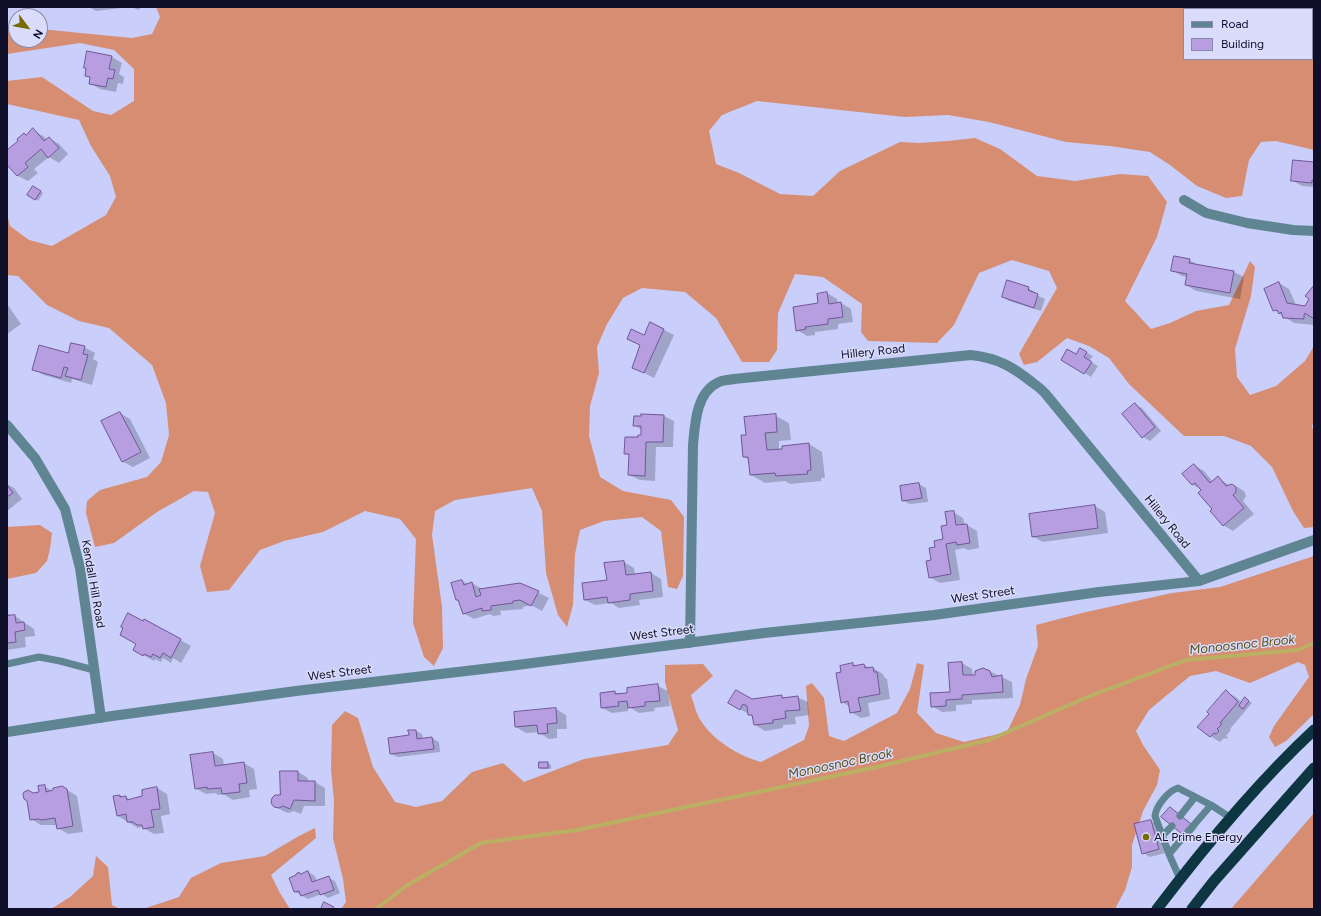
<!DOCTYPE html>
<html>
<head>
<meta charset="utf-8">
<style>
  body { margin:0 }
  #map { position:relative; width:1321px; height:916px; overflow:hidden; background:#c9cefb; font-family:Figtree,sans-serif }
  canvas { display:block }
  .frame { position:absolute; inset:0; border:8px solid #100f2a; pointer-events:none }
  .legend { position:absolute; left:1183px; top:8px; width:130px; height:52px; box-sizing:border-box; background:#d9dcfb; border:1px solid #898aa7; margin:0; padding:5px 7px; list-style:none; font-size:12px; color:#100f2a }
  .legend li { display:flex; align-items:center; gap:8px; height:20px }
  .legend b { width:20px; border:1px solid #898aa7 }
  .north { position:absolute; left:8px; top:8px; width:40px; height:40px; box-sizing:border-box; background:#d9dcfb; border:1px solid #898aa7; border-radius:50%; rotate:122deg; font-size:11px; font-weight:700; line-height:16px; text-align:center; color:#100f2a }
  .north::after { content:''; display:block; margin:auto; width:14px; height:18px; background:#776a01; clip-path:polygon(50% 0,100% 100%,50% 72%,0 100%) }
</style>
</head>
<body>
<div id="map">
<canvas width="1321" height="916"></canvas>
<div class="frame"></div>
<ul class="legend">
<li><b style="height:5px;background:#5f8593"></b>Road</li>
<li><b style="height:11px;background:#b69ee0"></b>Building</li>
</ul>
<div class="north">N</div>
</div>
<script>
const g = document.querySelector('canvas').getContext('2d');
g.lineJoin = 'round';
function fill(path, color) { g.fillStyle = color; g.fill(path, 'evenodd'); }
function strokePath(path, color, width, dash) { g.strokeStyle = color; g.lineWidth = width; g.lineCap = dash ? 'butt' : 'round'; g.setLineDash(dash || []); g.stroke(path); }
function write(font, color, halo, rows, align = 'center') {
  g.font = font + ' Figtree,sans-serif'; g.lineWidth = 3; g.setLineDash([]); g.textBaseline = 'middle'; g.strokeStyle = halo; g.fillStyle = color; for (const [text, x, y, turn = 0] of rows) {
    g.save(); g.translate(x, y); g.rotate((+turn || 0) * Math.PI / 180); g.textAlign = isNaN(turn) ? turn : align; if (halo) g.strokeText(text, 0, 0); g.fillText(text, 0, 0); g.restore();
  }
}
fill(new Path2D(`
  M156,7H1314V150L1276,141L1261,142L1249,160L1242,196L1226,198L1197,186L1170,165L1150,152L1110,146L1066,142L989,122L948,115L905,117L757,101L722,115L709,131L716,164L739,173L780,194L813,196L840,171L900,142L919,143L948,141L975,138L1000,149L1037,176L1075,181L1120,174L1148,176L1167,202L1157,237L1125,301L1151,329L1170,323L1196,311L1229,305L1250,261L1255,267L1251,296L1235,349L1237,377L1250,395L1276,386L1305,361L1314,346V424L1312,425L1314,436V527L1304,528L1293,511L1272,467L1251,446L1224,436H1184L1129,384L1109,358L1089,346L1067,338L1037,362L1024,365L1019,354L1057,288L1049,271L1012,260L979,273L954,325L937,343L868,341L861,332L862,304L823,277L795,274L778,313L777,350L769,362H742L716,318L685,292L642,288L623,298L607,324L597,347L599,373L590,406L589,436L600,477L623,491L671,500L684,517L683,576L677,589L668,587L661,531L642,517L604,521L580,530L575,554L573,605L567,627L558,615L546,573L542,511L532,488L455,500L435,511L432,535L442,607L443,648L434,666L424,657L413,623L416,539L400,519L365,511L323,532L284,541L260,550L229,590L207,592L200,566L215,513L208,492L194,491L157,512L114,543L95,547L86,513L87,501L100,490L147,477L161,462L169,435L166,403L152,365L109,328L79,321L47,305L18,276L7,275V214L10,226L29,240L52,246L106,215L116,197L110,176L91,146L79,120L7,104V81L42,77L93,111L111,115L134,101V69L114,50L80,43L7,54V27H16V40H40V29L132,38L152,34L160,17ZM1184,9H1312V59H1184Z
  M40,525L52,533L50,549L47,561L36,573L7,579V527Z
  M1314,556V714L1286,741L1275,747L1269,737L1274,726L1309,677L1305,665L1298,662L1250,683L1216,671L1190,676L1149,710L1136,731L1143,745L1160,770L1157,785L1143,811L1132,845V867L1125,890L1115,909H341L346,902L343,879L333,838L334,801L331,769L332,725L345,711L358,718L373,767L395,802L416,807L442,801L472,772L503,763L524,782L584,759L668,745L678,730L665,682V665L703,664L713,676L691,695C694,703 696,714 701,721C714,741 739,756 761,762L804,740L809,726L806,686L812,683L824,698L829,736L844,741L897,713L910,689L917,663L924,665L917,713L936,733L964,742L1007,732L1020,705L1026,679L1038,646L1036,625L1082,613L1172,593L1220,587Z
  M1314,813V909H1231Z
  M315,828L316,838L271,875L280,893L290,909H143L179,897L191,878L221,863L265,856L299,836Z
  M96,856L108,867L112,905L120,909H51L70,897L93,876Z`), '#d68d72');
fill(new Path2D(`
  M89,7H122V8L96,11Z
  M132,7H142L138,10Z
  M112,57L122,63L119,74L124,77L123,84L118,83L116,92L100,89L90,83L91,78L86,75L87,69Z
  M33,130L43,136L47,140L49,138L59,144L68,154L59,163L49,157L34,169L38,173L28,181L18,176L7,163V152Z
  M1314,163V187L1302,186L1292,180Z
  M33,187L43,193L38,201L28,195Z
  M1189,260L1199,265L1234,272L1244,277L1240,299L1196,291L1186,285L1187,277L1182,276L1172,270Z
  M1279,283L1289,289L1296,305L1305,307L1311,299L1314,286V325L1294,323L1274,310Z
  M1028,288L1035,292L1034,294L1045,299L1041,311L1009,301L1003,297Z
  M827,293L837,299L838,304L841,303L851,309L853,322L838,324V329L815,332V335L807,336L797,330Z
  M7,304L21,324L7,334Z
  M650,323L674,335L654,378L633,367Z
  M84,347L95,353L93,359L98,362L92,385L72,379L71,383L44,375L33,369Z
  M1080,349L1093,356L1089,361L1098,366L1091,377L1063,359L1076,355Z
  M1135,405L1142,408L1161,431L1150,441L1143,437Z
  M120,413L130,419L150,458L133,467L123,462Z
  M664,416L674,421L673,447H656L655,481L640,480L629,475L630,456L625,453L642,436V430L634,425Z
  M776,416L789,423L791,440L779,441V450L809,444L822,452L825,478H821V481L790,484L785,481L765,483L751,475L750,460L744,457L747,436Z
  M1194,465L1204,471L1213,482L1218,478L1229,485H1234L1244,491L1246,496L1243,501L1254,514L1233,531L1223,525L1201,489L1193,485L1184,474Z
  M7,484L14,488L22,499L7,511Z
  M919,484L926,488L928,502L910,504L903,501L901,487Z
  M1095,506L1105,512L1108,533L1043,542L1032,536Z
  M953,512L963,518L965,525H967L977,531L979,548L968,550L964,548L955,550L960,580L940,583L929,577L932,561L937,548L944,540Z
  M624,562L634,568L635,575L651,573L661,579L663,597L639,600L640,605L619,608L611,603L595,605L585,600L608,581Z
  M462,581L468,584L472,583L482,589L520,584L549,598L542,611L531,605L523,607V609L500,611L501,615L493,616L490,614L474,619L463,613L460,601L457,600Z
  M7,613L12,616H15L34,629L35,636L25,637L26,647L7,650Z
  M145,620L191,646L181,663L173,658L171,663L163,658L161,662L155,659L154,661L134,650Z
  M962,663L972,669L973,676H976L987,670L1012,682L1013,698L972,700V704L956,705V711L942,712L932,706L951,693Z
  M853,664L856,666L864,665L870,668H873L883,674L884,677L887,679L890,699L868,703L870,716L861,718L851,712L850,707L842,702V673Z
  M658,686L668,691L670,706L654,708L655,711L639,713L629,707H628V711L612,713L602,708L615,692L620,695L628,694Z
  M1226,692L1236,697L1242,703L1248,700L1252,703L1230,729L1231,730L1226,736L1228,737L1227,739L1224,738L1220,742L1210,736V713Z
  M781,696L785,698L797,697L808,702L809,715L795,717L796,724L783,725V728L765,731L755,725L754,717L729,703Z
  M556,709L566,715L567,729H557V738L549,739L539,733V732L526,733L516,727Z
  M416,731L422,734L423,739L432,738L439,742L440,752L398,757L391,754Z
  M213,753L223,759L224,766L244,763L254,769L257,789L249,790L250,797L233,800L223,794L218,795L215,793L206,794L195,788Z
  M548,763L551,765V769H542L540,767Z
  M298,772L308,778V782H315L325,788V806H304L301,814L294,811L289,813L285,812L274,806Z
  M44,786L54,792L62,787L77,796L83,832L68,834L58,828L57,825H41L31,819L34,794L40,792Z
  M157,788L167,794L170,814L161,816L164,833L154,834L142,827L138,828L118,816L119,796L122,797H125L131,800L143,797Z
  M1170,808L1177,812L1197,828L1189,837L1182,834Z
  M1151,821L1157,824L1165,853L1150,857L1143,853Z
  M308,872L315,876L317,882L329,878L335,881L340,893L328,898L322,894L308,899L295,892L290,878L299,873L302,875Z`), '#0003');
strokePath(new Path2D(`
  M376,909L406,886L481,843L577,830L877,767L989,740L1090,696L1186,660L1298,650L1314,643`), '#baaf63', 4);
const building = new Path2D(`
  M87,51L112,56L109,69L115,70L113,79L108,78L106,87L89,84L90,77L85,76L86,68H84Z
  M33,128L44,141L49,137L59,148L48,158L41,149L25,163L28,167L17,176L7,165V150L18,141L17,139L24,133L26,135Z
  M1293,160L1314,162V180H1312V183L1291,181Z
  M33,186L41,191L35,200L27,195Z
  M1174,256L1190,259L1189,263L1234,271L1230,293L1185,285L1187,274L1171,271Z
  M1007,280L1029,287L1028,290L1038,294L1034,308L1002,297Z
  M1279,282L1287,303L1305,306L1309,299L1305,296L1314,285V319L1305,313L1304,315V319L1283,318L1281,312L1279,314L1277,310L1273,311L1264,289Z
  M827,292L829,304L841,302L843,317L828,319V324L805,327L806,329L796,331L793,307L818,303L817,294Z
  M650,322L664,329L644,373L632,368L640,345L627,339L631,329L644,335Z
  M71,343L85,346L83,354L88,355L81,380L65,376L68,368L64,367L61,378L32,370L39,345L68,353Z
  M1080,348L1087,352L1084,357L1092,362L1084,374L1061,360L1067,349L1076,354Z
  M1135,403L1155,427L1142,438L1122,414Z
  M120,412L141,452L122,462L101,421Z
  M641,414L664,415L663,442H646L645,476L628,475L629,454H624L625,437H638V435H641V426H633L634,416H641Z
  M776,414L777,432L765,433L767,450L782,449V446L809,443L811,470L807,471L808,474L776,476L775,473L750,475L748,457H743L741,435H746L744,417Z
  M1194,464L1210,483L1218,476L1226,486L1232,484L1236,487V492L1233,495L1244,508L1223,526L1210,511L1212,509L1198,493L1201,490L1195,483L1192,485L1182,474Z
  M919,483L922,498L902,501L900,486Z
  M7,485L13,493L7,497Z
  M1095,505L1098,528L1032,537L1029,514Z
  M954,511L956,525L967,524L970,543L957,545L956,542L946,544L951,574L929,578L926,561L931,560L929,548L935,547L934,541L943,539L941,526L947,525L945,512Z
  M624,561L626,575L651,572L653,591L630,594V600L608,603L607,597L584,600L582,583L607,580L604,563Z
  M462,580L464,585L472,582L476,597L481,595L479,589L520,583L539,591L531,606L520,600L513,601V603L491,606V610L482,611V608L463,614L458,600H456L451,583Z
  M128,613L143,621L144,619L181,639L171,658L163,653L160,658L153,654L151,657L144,654L143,656L133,650L136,644L120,635L123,628L121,627Z
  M15,615L16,623L24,622L25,630L15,632L16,642L7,643V616Z
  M962,662L963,675H975V671L983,668L990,671L992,677L1002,675L1003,692L962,695V699L946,700V706L931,707L930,693L950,692L948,663Z
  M853,663V666L864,664L865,668L873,667L874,672H877L880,694L858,698L861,711L850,713L848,701L841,703L836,673L841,672L840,666Z
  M658,684L660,701L645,702V706L628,708L627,701L618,702L619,706L601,708L600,693L615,691V694L627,693V688Z
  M736,690L752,699L782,695V698L798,696L800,710L785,711L786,718L773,720V723L754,725L752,715H748L747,706L743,704L740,710L728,703Z
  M1226,690L1238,702L1220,723L1222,724L1217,729L1219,731L1216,734L1214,733L1210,737L1197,727L1209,714L1207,712Z
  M1245,697L1249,701L1243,709L1239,706Z
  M556,708L557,723L547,724L548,733L538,734L537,725L515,727L514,712Z
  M408,730H416L417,739L432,737L434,749L390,754L388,738L409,735Z
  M213,752L215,766L244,762L247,783L239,784L240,792L222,794L221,788L207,789V787L195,789L190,755Z
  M539,762H548V768H539Z
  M280,771H298V781H315V801L294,800L290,809L283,806L279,808L274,807L271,803L272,798L275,795H280Z
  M45,785L46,792L53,790V788L62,786L67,789L73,826L57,829L55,818L42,820L38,819L30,820L27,801L24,799L23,794L24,792L28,790L33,793L39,792L38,786Z
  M157,787L160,809L151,810L154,827L143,829L142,825H137L133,822H127L126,814L117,816L113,796L120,795V797L126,796L127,800L142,796V790Z
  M1170,807L1191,824L1182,834L1161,817Z
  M1151,820L1159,849L1142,854L1134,824Z
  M308,871L312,882L329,876L334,890L320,895L318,890L301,896L299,891L294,892L289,878L296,875V874L299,872L300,874Z
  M324,902L334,907L333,909H321Z`);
fill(building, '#b69ee0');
strokePath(building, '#705698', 1);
strokePath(new Path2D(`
  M7,664L39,657L60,661L94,670
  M1180,816L1195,797
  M1162,836L1172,826
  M1169,854L1155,816C1156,806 1168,791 1178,788L1211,805
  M1180,879L1169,854L1211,805L1231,818`), '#5f8593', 7);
strokePath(new Path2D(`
  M1184,200L1206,213L1247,223L1293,230L1314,231
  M7,425L35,458L65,509L80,568L101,718
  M690,643L693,445C695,424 696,392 719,382C723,380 729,380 734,379L971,355C998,358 1013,367 1033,383C1040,388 1044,391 1049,398L1199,581
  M7,732L112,716L296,691L517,665L764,633L934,615L1099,592L1199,581L1314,540`), '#5f8593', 10);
strokePath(new Path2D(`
  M1157,909C1205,846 1256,784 1314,730
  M1192,909L1214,881L1314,768`), '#0e3642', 11);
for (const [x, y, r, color] of [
  [1146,837,4,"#776a01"]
]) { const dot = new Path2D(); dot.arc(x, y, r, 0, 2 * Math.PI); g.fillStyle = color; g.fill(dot); strokePath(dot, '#d9dcfb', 1.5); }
write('12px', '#100f2a', '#d9dcfb', [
  ["Hillery Road",873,352,-6],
  ["Hillery Road",1167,522,51],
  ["Kendall Hill Road",93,584,80],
  ["West Street",983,595,-8],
  ["West Street",662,633,-7],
  ["West Street",340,673,-7]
]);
write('12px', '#100f2a', '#d9dcfb', [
  ["AL Prime Energy",1154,837]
], 'left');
write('italic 13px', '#574f15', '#d9dcfb', [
  ["Monoosnoc Brook",1242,645,-6],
  ["Monoosnoc Brook",840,764,-12]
]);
</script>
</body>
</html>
